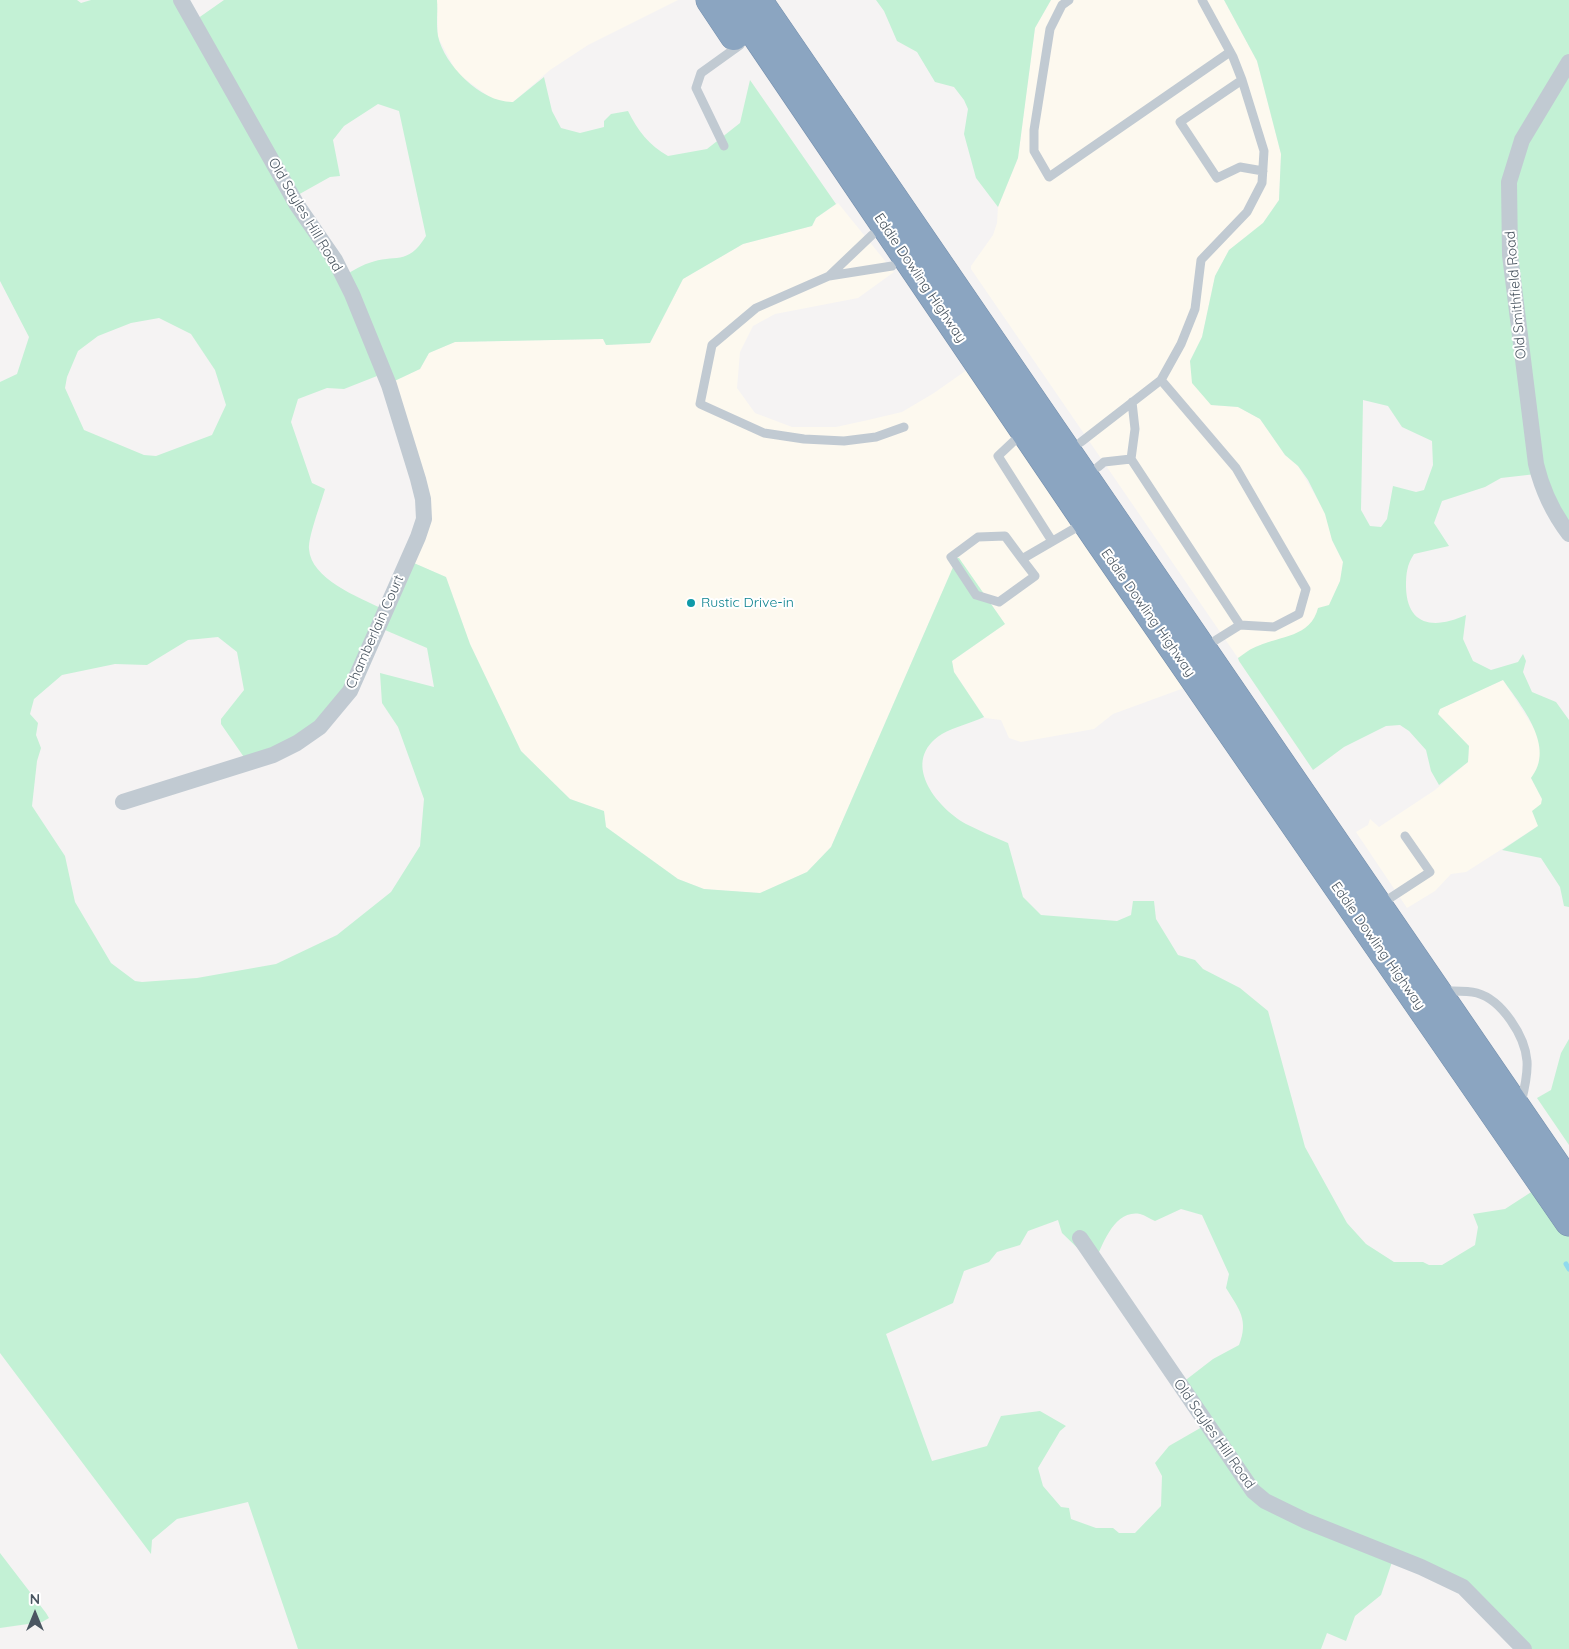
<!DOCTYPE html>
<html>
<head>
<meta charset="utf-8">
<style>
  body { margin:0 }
  #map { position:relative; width:1569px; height:1649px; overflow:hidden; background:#f5f3f3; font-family:Quicksand,sans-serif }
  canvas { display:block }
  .north { position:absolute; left:10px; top:1589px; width:50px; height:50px; -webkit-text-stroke:4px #fff; paint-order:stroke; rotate:0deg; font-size:14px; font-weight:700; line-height:20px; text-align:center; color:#4a5661 }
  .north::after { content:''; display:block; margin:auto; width:18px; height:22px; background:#4a5661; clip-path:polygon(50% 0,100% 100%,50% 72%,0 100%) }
</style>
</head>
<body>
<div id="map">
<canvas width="1569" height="1649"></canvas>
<div class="north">N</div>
</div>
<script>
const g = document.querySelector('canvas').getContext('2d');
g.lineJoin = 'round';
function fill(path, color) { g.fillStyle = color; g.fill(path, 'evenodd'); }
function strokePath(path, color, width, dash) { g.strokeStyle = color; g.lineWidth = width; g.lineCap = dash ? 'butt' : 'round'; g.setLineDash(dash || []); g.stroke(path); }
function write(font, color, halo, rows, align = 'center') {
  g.font = font + ' Quicksand,sans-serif'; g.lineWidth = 4; g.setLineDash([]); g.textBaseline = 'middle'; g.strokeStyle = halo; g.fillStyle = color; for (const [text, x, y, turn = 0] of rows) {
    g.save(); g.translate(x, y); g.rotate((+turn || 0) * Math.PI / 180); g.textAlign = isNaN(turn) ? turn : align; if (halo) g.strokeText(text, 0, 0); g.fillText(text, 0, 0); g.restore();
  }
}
fill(new Path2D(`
  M437,0H678L588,45L550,70L513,102H505L491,98L457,73L438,37Z
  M1051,0H1224L1257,61L1281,154L1279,200L1263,223L1229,250L1215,276L1202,337L1190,361L1211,405L1238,407L1260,419L1285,455L1298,466L1326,514L1332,540L1343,562L1340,581L1329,606L1299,634L1257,646L1238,658L971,269V266L993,235L997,223L998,207L1018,158L1035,28Z
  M838,203L894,272L858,298L775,314L753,326L740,352L737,388L755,413L792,427H836L868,420L902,412L934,393L971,367L1105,554L1184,688L1113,714L1094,729L1021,742L1009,738L1001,720L985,718L954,672L952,661L1005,624L959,558H957L831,847L807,872L760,893L704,889L678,879L606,827L604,811L570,799L521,751L470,644L446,577L407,560L416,535L421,493L386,385L420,369L429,353L455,342L603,339L606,345L650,343L683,279L743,244L812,226L816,218Z
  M1503,680L1537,733L1541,749L1538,770L1531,778L1542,799L1538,826L1466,872L1451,874L1435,891L1407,908L1356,832L1368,825L1370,819L1379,827L1435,790L1468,762L1469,746L1438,714L1440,709Z`), '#fdf9ef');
fill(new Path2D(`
  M0,0H77L81,3L91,0H179L194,21L224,0H437C438,11 436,24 438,36C444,65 482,103 513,102L544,77L552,111L561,128L580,133L604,127V121L611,114L628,111C638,131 649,145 668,156L707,149L740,123L750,80L836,204L816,218L812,226L743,244L683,279L650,343L606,345L603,339L455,342L429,353L420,369L386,385L377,376L344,389L327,388L298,399L291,422L312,483L325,489C321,503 308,537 309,549C311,579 358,597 383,609L407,560L446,577L470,644L521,751L570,799L604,811L606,827L678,879L704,889L760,893L807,872L831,847L957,558H959L1005,624L952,661L954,672L984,717C971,723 954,727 942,734C899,761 936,807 966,824C980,831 994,837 1008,843L1023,897L1041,915L1117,921L1131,915L1133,901H1154L1156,919L1178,955L1195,960L1203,969L1240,988L1268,1011L1305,1147L1347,1223L1366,1244L1394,1262H1423L1429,1265H1442L1475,1245L1478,1227L1473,1214L1505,1209L1539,1187L1569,1230V1649H1528L1490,1609L1393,1559L1381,1595L1355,1616L1346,1641L1327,1633L1321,1649H298L248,1502L177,1519L152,1540L151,1554L0,1353V382L17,374L29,337L0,281ZM378,104L399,111L426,236C407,267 395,253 369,263C359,266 350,273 340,278L296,196L330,177L340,176L333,140L344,126ZM159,318L191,334L215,370L226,405L212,435L156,456L144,455L84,430L65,388L67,377L78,351L98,336L131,323ZM378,627L427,648L434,687L380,673L382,703L398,727L424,799L420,846L391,892L337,935L276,964L197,978L142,982L135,981L111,963L75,902L65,856L32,806L37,761L41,748L36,735L38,723L30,714L34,699L62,675L115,664L147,665L188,640L218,637L237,652L244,690L221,719V724L248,763L326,719ZM1181,1209L1202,1215L1229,1274L1226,1288C1239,1309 1249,1320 1239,1345L1213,1359L1178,1386L1202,1427L1169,1446L1155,1463L1162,1476L1161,1506L1135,1533H1119L1113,1528H1096L1071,1519L1069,1508L1061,1507L1043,1486L1038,1468L1060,1431L1066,1426L1040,1411L1001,1416L987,1446L932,1461L886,1334L953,1303L964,1271L989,1262L997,1252L1020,1245L1028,1231L1058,1220L1062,1233L1094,1264C1102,1246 1114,1209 1140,1214C1145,1215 1150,1219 1155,1221Z
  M876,0H1051L1035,28L1018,158L998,207L976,178L964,134L968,109L964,100L954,87L935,82L917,52L897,41L884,11Z
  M1224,0H1569V535L1536,474L1501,478L1485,487L1442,501L1434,523L1449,546L1414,554C1407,565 1406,573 1406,587C1407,627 1435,629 1466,615L1463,639L1473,661L1491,670L1518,662L1523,654L1526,661L1523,672L1532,692L1556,702L1569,720V907L1564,906L1560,887L1541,858L1502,850L1538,826L1532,811L1541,804L1542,799L1531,778C1556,747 1522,707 1503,680L1440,709L1438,714L1469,746L1468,762L1439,785L1431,771L1426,750L1409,731L1400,725L1386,726L1344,747L1313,770L1239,661L1238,658C1244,654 1251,648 1258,646C1280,636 1311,637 1318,608L1329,605L1340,581L1343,562L1332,540L1325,514L1308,480L1298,466L1285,455L1260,419L1238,407L1211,405L1192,383L1190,361L1202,337L1215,276L1229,250L1263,223L1279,200L1281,154L1257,61ZM1363,400L1388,406L1402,427L1432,441L1433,465L1424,490L1416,492L1393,486L1387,519L1381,527L1370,526L1361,510Z
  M1569,1039V1145L1537,1098L1551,1090L1561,1053Z
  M0,1553L46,1613L49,1618L42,1622L0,1628Z`), '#c3f1d5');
strokePath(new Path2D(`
  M1566,1264L1569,1269`), '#90daee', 5);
const highway = new Path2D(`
  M710,0L734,36
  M732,0L1099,541L1569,1222
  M758,0L1569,1184`);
strokePath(highway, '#7690ad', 29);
strokePath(new Path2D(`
  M1069,0L1062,5L1050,29L1034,130V151L1049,177L1230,52
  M1242,80L1180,122L1217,178L1240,167L1263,171
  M724,146L696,88L701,73L740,45
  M872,235L829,276L892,266
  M829,276L756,308L712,345L700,404L764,433L804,439L844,441L876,437L904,427
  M1161,380L1236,468L1306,589L1299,614L1274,627L1240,625L1216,640
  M1015,440L998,456L1052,541
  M1081,442L1161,380L1181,344L1195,309L1201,260L1247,212L1262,183L1264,151L1242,80L1233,57L1202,0
  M1131,459L1135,429L1132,402
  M1098,467L1104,462L1131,459L1240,625
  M1022,559L1005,536L978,537L951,557L976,595L999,602L1035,576L1022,559L1084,523
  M1384,902L1430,872L1405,836
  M1442,991C1453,991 1466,990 1477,993C1502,1000 1525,1036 1527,1061C1528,1075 1524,1091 1521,1103`), '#c1cad2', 9);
strokePath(new Path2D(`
  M1569,62L1522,140L1509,182L1510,255L1536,464C1542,489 1553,513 1569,534
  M123,802L273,755L297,743L320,727L350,691L418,537L424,519L423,499L418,479L389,385L352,294L335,260L297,205L181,0
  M1080,1238L1253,1491L1265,1501L1306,1521L1421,1567L1463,1587L1524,1649`), '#c1cad2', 16);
strokePath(highway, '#8ba5c1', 28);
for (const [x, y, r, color] of [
  [691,603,5,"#0f9aa8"]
]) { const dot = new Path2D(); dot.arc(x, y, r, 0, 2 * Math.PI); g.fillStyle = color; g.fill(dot); strokePath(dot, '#fff', 2); }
write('14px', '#4a5661', '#fff', [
  ["Old Sayles Hill Road",305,215,59],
  ["Eddie Dowling Highway",920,278,56],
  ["Old Smithfield Road",1516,295,-95],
  ["Eddie Dowling Highway",1148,613,55],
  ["Chamberlain Court",375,632,-66],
  ["Eddie Dowling Highway",1378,946,55],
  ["Old Sayles Hill Road",1214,1434,55]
]);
write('14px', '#0d838f', '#fff', [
  ["Rustic Drive-in",701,603]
], 'left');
</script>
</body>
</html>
